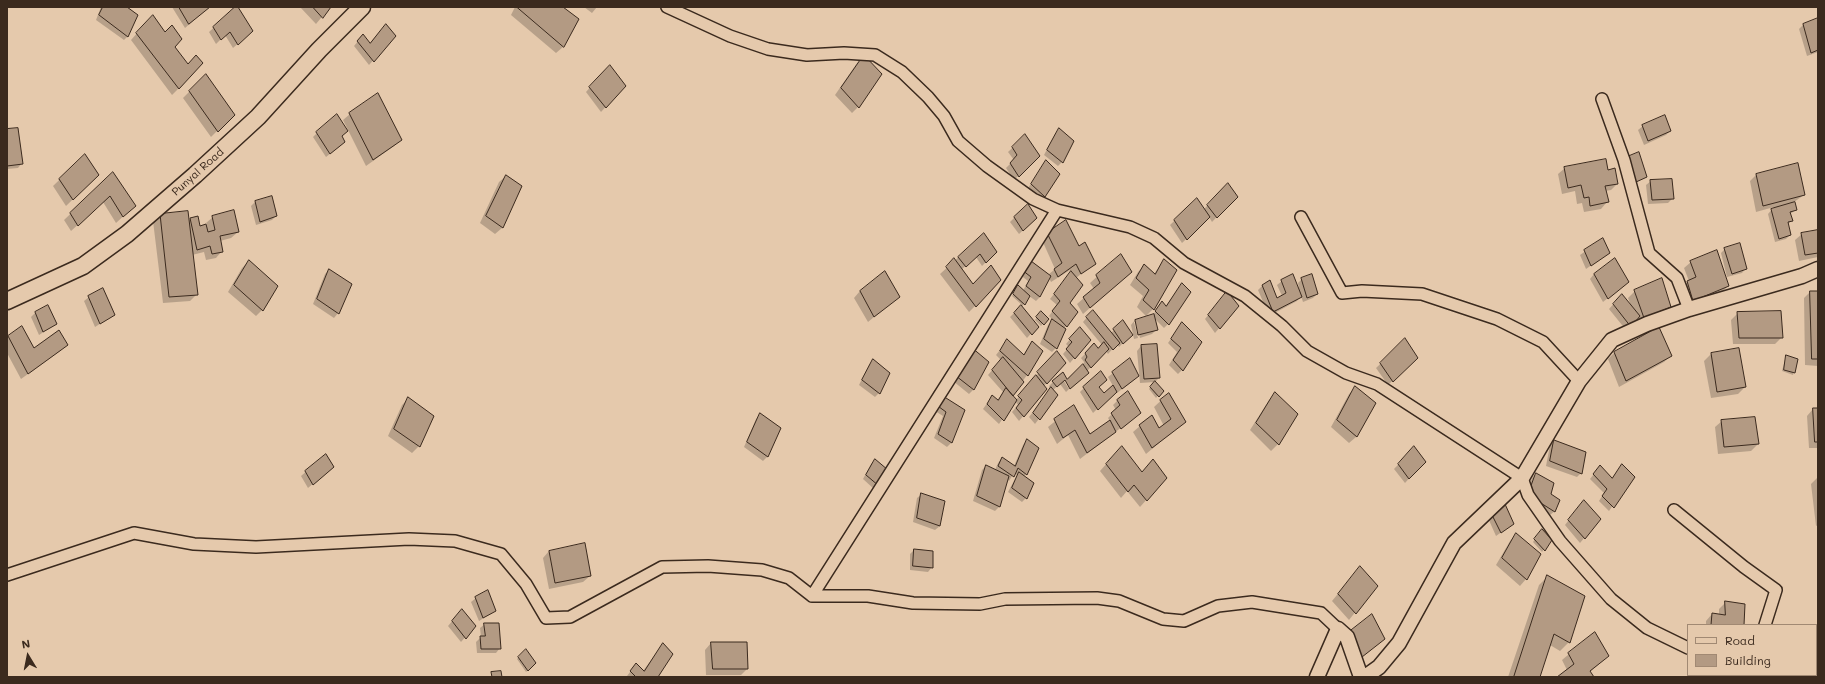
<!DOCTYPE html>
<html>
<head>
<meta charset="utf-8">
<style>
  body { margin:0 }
  #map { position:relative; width:1825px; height:684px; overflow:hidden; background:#e5c9ac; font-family:Mali,sans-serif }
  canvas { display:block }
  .frame { position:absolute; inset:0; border:8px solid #3b2a1e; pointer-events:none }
  .legend { position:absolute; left:1687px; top:624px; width:130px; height:52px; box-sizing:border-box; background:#e5c9ac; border:1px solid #a18973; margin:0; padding:5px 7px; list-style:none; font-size:12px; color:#3b2a1e }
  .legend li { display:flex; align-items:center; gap:8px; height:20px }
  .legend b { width:20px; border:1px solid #a18973 }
  .north { position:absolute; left:8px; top:636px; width:40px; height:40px; -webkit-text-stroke:3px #e5c9ac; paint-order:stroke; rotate:350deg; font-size:11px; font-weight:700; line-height:16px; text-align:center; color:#3b2a1e }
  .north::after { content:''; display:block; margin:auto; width:14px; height:18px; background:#3b2a1e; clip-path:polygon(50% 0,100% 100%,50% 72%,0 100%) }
</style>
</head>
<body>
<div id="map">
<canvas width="1825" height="684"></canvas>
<div class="frame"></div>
<ul class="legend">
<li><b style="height:5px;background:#e5c9ac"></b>Road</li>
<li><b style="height:11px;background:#b39a83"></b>Building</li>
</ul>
<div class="north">N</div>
</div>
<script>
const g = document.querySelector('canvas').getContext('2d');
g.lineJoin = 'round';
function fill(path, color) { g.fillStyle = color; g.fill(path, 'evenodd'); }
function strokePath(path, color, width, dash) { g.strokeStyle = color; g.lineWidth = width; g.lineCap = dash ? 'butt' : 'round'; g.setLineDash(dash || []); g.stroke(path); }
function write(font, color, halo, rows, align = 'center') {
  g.font = font + ' Mali,sans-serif'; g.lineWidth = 3; g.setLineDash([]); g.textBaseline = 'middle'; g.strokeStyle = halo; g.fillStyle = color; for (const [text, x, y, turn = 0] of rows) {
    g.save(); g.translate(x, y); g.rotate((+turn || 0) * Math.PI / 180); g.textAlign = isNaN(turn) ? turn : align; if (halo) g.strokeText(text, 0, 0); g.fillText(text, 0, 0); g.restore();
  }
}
fill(new Path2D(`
  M101,7H126L128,36L124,40L96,20Z
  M172,7H209L185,28Z
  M236,7L248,35L233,48L225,35L216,44L209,32Z
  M300,7H330L316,24Z
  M515,7H562L577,20L563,47L556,53L511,15Z
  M584,7H597L592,13Z
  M1818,19V52L1807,56L1799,29L1803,25Z
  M146,23L173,47L179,88L172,95L131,40Z
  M395,36L369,65L354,46L359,40L370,44Z
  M864,56L858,107L852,113L835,95L857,63Z
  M605,70L625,86L601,112L586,92Z
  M205,76L233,115L211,137L183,98Z
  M350,114L401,139L394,146L366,166L343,120Z
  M1643,126L1670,131L1666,135L1644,145L1638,130Z
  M7,130L22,163L18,168L7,169Z
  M1059,130L1073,141L1062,162L1058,166L1044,155L1055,134Z
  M317,133L341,136L340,146L326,157L313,137Z
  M1025,136L1039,156L1014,180L1006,168L1014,160L1008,152Z
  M85,155L98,175L66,206L53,186Z
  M1046,162L1045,197L1040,201L1028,188Z
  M1565,168L1608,171L1617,184L1611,190L1605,191L1607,202L1601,209L1584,212L1582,203L1577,204L1575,191L1562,194L1558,174Z
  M113,173L128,212L116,223L103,202L71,231L64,220Z
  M1756,175L1804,195L1794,202L1796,210L1790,214L1792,220L1787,225L1790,235L1786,239L1775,242L1768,214L1774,207L1756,212L1750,181Z
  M506,176L521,187L502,228L495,234L480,223L499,182Z
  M1651,181L1672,199L1668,203L1648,204L1646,185Z
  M1228,185L1236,197L1212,222L1209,217L1182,243L1170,225L1197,199L1204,209Z
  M255,202L276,216L272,220L256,225L251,206Z
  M160,215L188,221L190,219L199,227L207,225L206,223L213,217L238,232L231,238L220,241L222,251L216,258L206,260L204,252L192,255L197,294L190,301L163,303L153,221Z
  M1015,217L1032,222L1019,234L1010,222Z
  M1818,231V257L1799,261L1795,240L1802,234Z
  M984,234L996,252L982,266L976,257L961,270L975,306L969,312L940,274Z
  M1048,234L1079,247L1095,263L1076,278L1069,304L1076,312L1064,329L1056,348L1052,352L1040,344L1048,325L1053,320L1049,316L1057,305L1050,299L1071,272L1070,270L1051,282L1049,278L1040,297L1036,301L1029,296L1022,307L1037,327L1027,338L1010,317L1022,305L1012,296L1017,288L1023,291L1028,281L1014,270L1019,260L1023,256L1048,275L1055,269L1042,240Z
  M1603,239L1609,253L1586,269L1580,255Z
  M1725,249L1746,268L1742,273L1727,277L1721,253Z
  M1121,255L1131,272L1083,314L1077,304L1094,289L1090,283Z
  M1164,260L1175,270L1153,309L1146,316L1137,307L1143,296L1130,285L1138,272L1144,266L1154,274Z
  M249,261L262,310L256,316L228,292L242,268Z
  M1691,262L1728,286L1721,293L1687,307L1681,288L1689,281L1684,268Z
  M329,270L338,313L334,318L313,304L325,274Z
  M1594,274L1623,286L1603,302L1590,279Z
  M1302,279L1317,294L1313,298L1303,302L1301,296L1297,301L1269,316L1258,290L1263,285L1277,299L1282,296L1277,285L1282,281L1298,289H1299L1298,283Z
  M1182,284L1190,293L1168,324L1164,328L1154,318L1156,330L1152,334L1140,338L1136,322H1134L1138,338L1134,339L1131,325L1135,320L1152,316L1162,303L1166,306Z
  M860,291L898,297L868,322L854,298Z
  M1635,291L1670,306L1664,313L1637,324L1636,320L1626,330L1609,309L1618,299L1631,306L1628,298Z
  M1810,292H1818V366L1805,365L1804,298Z
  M89,297L114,315L95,327L84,301Z
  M1223,297L1238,306L1215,333L1205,319Z
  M35,313L56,324L39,335L31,317Z
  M1738,313L1782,337L1775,344H1733L1731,320Z
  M1039,314L1047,319L1041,326L1035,320Z
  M1089,315L1111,333L1123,321L1132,334L1119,347L1117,344L1108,354L1106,351L1071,388L1065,379L1064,381L1069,389L1066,392L1060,384L1053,390L1057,395L1035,424L1029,417L1051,389L1049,386L1062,373L1067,380L1083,366L1084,362L1081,358L1094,345L1098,349L1102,345L1083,322Z
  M1182,323V370L1178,374L1169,365L1177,352L1168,343Z
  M1076,332L1089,340L1070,363L1063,354L1069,347L1066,344Z
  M9,337L34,350L60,351L21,379L7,353V339Z
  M1405,340L1417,358L1388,385L1376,368Z
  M1007,341L1023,355L1032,342L1041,351L1027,375L1012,396L1016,400L1053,356L1065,363L1044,386L1046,389L1019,421L1012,412L1018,405L1015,401L999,424L983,409L992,396L997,401L1003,392L988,375L1001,360L996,355Z
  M1141,346L1159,378L1155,382L1140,383L1137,351Z
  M971,349L987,362L973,390L969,394L953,381Z
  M1738,350L1745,387L1738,394L1711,398L1704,361L1711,354Z
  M1614,353L1671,356L1664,362L1619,387L1608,359Z
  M1786,356L1797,359L1793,375L1782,371Z
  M873,361L889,373L879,393L875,397L859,385L869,365Z
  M1113,373L1134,380L1117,393L1116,391L1093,413L1080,392L1084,388L1098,387L1104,395L1113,386L1108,377Z
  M1153,384L1162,391L1156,398L1149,389Z
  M1356,387L1374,403L1356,437L1349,443L1331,427L1349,394Z
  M935,392L964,411L951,443L947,447L934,438L943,416L927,406L931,396Z
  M1168,394L1184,422L1146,454L1133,432L1140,426L1159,430L1164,426L1154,407Z
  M1275,394L1297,414L1278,444L1271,451L1250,430L1269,400Z
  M408,399L432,416L419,446L412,453L388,436L402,405Z
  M1118,400L1135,417L1080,459L1068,435L1057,444L1048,427L1074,406L1090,436L1110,421L1108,418L1116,410L1113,405Z
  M1813,409H1818V448H1809L1807,416Z
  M760,415L779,428L767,457L763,461L744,447L756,419Z
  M1722,421L1758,444L1751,451L1718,454L1715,427Z
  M1027,440L1026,474L1024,477L1026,498L1022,502L1008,492L1017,475L1014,473L1009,481L1007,479L999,507L995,511L973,501L982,470L986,466L995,470L998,463L1002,458L1014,466L1023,445Z
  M1554,441L1581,473L1577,477L1546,466L1550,445Z
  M1414,448L1424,462L1405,483L1394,469Z
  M1115,454L1141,473L1166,478L1140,507L1127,491L1121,498L1100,471Z
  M325,455L328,471L308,488L301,476Z
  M875,460L886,470L874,489L863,479L871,464Z
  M1600,466L1612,479L1622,466L1633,477L1609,511L1599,501L1604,493L1590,479Z
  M1536,474L1549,494L1555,511L1550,515L1524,500L1532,478Z
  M1817,478L1818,525L1816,526L1811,484Z
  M922,494L940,526L935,530L913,522L917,498Z
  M1580,505L1600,519L1580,543L1565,525Z
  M1492,514L1513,524L1496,536L1488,518Z
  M1540,532L1551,540L1542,552L1533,542Z
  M1516,534L1540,554L1526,579L1520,586L1496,565L1510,541Z
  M914,550L932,567L928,572L910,570V554Z
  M549,551L590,576L583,582L549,589L543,558Z
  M1360,567L1376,586L1349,620L1332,601Z
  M1548,576L1569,642L1560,651L1550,645L1539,677H1508L1539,585Z
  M476,598L495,611L479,621L471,602Z
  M1726,602L1743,625H1706V621L1712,614L1719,615V609Z
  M458,614L475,626L461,642L448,626Z
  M485,624L500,648L496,653H477L476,642L481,637L480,628Z
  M1594,633L1608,656L1590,672L1592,677H1559L1567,670L1562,660Z
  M711,643L747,669L741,675H706L705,650Z
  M663,644L657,677L627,676L636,664L643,671Z
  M526,651L535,663L526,672L517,659Z`), '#0003');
const building = new Path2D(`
  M103,7H127L138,15L128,37L99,15Z
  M179,7H210L189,24Z
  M235,7H238L253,31L238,45L230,32L221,40L213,27Z
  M313,7H331L323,18Z
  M517,7H563L579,19L564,47Z
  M153,15L165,32L172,25L182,39L175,47L188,64L196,55L203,63L179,89L136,33Z
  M1818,18V50L1811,53L1803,24Z
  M386,24L396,36L374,62L357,41L363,34L370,43Z
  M864,55L882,74L859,108L841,88Z
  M610,65L626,86L606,108L589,87Z
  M206,74L235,115L218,132L189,91Z
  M378,93L402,140L373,160L349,113Z
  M337,114L348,131L342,136L345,142L330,154L316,132Z
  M1665,115L1671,131L1648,141L1642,125Z
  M18,128L23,164L7,166V129Z
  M1059,128L1074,141L1063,163L1047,150Z
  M1025,134L1040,156L1019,177L1010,163L1017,155L1012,147Z
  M1639,152L1647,177L1636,182L1627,157Z
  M85,154L99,175L73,200L59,179Z
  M1606,159L1608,170L1615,168L1618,184L1605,186L1609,202L1590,206L1589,197L1584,198L1581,185L1568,188L1564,167Z
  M1046,160L1060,174L1045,197L1031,184Z
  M1798,163L1805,195L1763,206L1756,174Z
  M113,172L136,206L123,217L110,196L78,226L70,213Z
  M506,175L522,186L503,228L486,216Z
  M1672,179L1674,199L1652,200L1650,180Z
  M1228,183L1238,197L1217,218L1207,205Z
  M272,196L277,216L260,222L255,201Z
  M1197,198L1210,217L1187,240L1174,220Z
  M1795,202L1797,210L1790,212L1793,221L1788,222L1791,235L1779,239L1771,209Z
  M1028,204L1037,218L1023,231L1014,217Z
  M234,210L239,232L220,236L223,252L212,254L210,246L197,250L190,218L198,216L200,226L206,224L208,232L215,230L212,216Z
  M188,211L198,295L169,297L160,214Z
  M1066,220L1079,246L1085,242L1096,264L1081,274L1076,264L1058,277L1054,269L1062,263L1047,233Z
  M1818,230V253L1805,255L1801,233Z
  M984,233L997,252L986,263L980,254L966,267L958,257Z
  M1603,238L1610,253L1591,266L1584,250Z
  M1740,243L1747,269L1732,274L1724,248Z
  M1717,250L1729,286L1693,301L1687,281L1696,277L1690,261Z
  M1121,254L1132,272L1090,308L1083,297L1100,283L1096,275Z
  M1023,255L1051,276L1040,297L1026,286L1031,277L1017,266Z
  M954,258L973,284L991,265L1001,280L976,307L946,267Z
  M1615,258L1629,282L1608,299L1594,274Z
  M1164,259L1177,270L1154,310L1143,300L1149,290L1136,278L1144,264L1155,274Z
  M249,260L278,286L263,311L234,285Z
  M329,269L352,284L339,314L317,299Z
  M885,271L900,297L874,317L860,291Z
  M1071,271L1083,285L1070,303L1078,312L1067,327L1052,311L1060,301L1054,294Z
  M1293,274L1302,297L1273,312L1262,285L1270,280L1277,298L1286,293L1281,280Z
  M1312,274L1318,294L1307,298L1301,278Z
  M1662,278L1671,307L1644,318L1634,290Z
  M1182,283L1191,292L1169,325L1155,311L1162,301L1166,306Z
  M1018,285L1030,296L1025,305L1013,294Z
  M103,288L115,315L100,324L88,296Z
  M1227,291L1239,306L1220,329L1208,315Z
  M1810,291H1818V359H1812Z
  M1622,294L1640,316L1631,327L1613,304Z
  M48,305L57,324L43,332L35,312Z
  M1021,305L1039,327L1032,335L1014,313Z
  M1093,310L1120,343L1113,350L1086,317Z
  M1041,311L1049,319L1044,325L1036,317Z
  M1781,311L1783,338H1739L1737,312Z
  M1154,314L1158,330L1138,335L1135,320Z
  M1052,319L1066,329L1057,349L1044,339Z
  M1123,320L1133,335L1123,344L1113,329Z
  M1182,322L1202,342L1183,371L1173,360L1181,348L1171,339Z
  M22,326L34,348L59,330L68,345L28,374L8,336Z
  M1080,327L1091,340L1075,359L1066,349L1072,342L1069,339Z
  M1659,327L1672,356L1626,381L1614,352Z
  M1405,338L1418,358L1393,382L1380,363Z
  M1007,339L1024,355L1032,341L1043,351L1028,376L1000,351Z
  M1104,342L1109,349L1091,368L1085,360L1087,357L1085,353L1094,343L1098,348Z
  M1157,344L1160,378L1144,379L1141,345Z
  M971,347L989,362L974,390L956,376Z
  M1739,348L1746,387L1717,392L1711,353Z
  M1057,351L1066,363L1047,384L1037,372Z
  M1786,355L1798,359L1795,373L1784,370Z
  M1003,357L1024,382L1013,396L992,370Z
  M1130,358L1139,376L1122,389L1112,372Z
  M873,359L890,373L880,394L862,380Z
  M1083,364L1089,373L1070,389L1065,380L1057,387L1052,381L1063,372L1067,379Z
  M1101,371L1107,380L1099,387L1104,393L1113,385L1117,392L1098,410L1083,387Z
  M1036,375L1047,389L1024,417L1016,408L1022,400L1018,396Z
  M1155,381L1164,391L1159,397L1150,387Z
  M1355,386L1376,403L1357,437L1337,420Z
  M1051,387L1058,395L1040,420L1033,413Z
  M1006,388L1017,400L1004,421L987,404L992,395L998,400Z
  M935,391L965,410L952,443L938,434L946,412L931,401Z
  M1128,391L1141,413L1121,429L1111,413L1120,405L1117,400Z
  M1275,392L1298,414L1279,445L1256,423Z
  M1169,393L1186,422L1152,448L1139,425L1152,415L1159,428L1171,419L1160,400Z
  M408,397L434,416L420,447L394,429Z
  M1074,405L1090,434L1110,420L1116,432L1087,453L1075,430L1063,438L1054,419Z
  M1813,408H1818V442H1815Z
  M760,413L781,428L768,457L747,442Z
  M1755,417L1759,444L1724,447L1721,420Z
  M1027,439L1039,448L1027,475L1018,468L1014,477L998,466L1002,457L1015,466Z
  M1554,440L1586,452L1582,474L1550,461Z
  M1122,446L1142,472L1153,459L1167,478L1147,501L1134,485L1128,492L1106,464Z
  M1414,446L1426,462L1409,479L1398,464Z
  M326,454L334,467L313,485L305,471Z
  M875,459L888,470L879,486L866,475Z
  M1622,464L1635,477L1614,508L1602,496L1607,489L1593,474L1600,465L1612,478Z
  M986,465L1009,476L1000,507L977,496Z
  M1019,472L1034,483L1027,499L1012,488Z
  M1536,473L1554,483L1551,494L1560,500L1555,512L1528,495Z
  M921,493L945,501L940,526L917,518Z
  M1584,500L1601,519L1585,539L1568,520Z
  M1505,504L1514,524L1501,533L1491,513Z
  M1542,529L1552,540L1545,551L1534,539Z
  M1516,533L1541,554L1527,580L1502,558Z
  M585,543L591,576L555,583L549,551Z
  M914,549L933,551V568L913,566Z
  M1360,566L1378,586L1356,614L1338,594Z
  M1547,575L1585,596L1570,643L1554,634L1540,677H1514Z
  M488,590L496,611L483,618L475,597Z
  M1725,601L1745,604L1744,625H1711L1712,613L1725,615Z
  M462,609L476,626L466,639L452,621Z
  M1372,614L1385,639L1362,657L1349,632Z
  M484,623H499L501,649H481L480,636H485Z
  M1595,632L1609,656L1590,671L1594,677H1557L1574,664L1568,653Z
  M711,642H747L748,669H713Z
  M663,643L673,654L658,677H636L630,671L636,663L644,671Z
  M526,649L536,663L528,671L518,657Z
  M501,671L502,677H492L491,672Z
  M1693,675H1729V677H1693Z`);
fill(building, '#b39a83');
strokePath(building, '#3b2a1e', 1);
const minor = new Path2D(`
  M667,7L730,36L768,49L807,55L844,53L875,55L902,72L928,97L944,116L958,141L987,166L1033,199L1057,210L1130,227L1154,238L1184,263L1245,296L1282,326L1307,351L1346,373L1377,384L1522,478L1528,495L1560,541L1611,599L1647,628L1688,648
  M1602,99L1624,160L1649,253L1677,278L1689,309
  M1301,217L1342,293L1362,291L1422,294L1497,319L1543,342L1579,381
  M1674,510L1744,567L1776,590L1765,625
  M7,575L134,533L194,544L256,547L409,539L455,541L501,554L526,584L546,618L570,617L662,567L708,566L762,570L789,578L812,596H868L913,603L980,604L1005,599L1097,598L1119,601L1163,619L1184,621L1218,606L1252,602L1321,613L1338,629
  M812,596L1057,210
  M1810,675L1813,677`);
const tertiary = new Path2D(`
  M1317,677L1338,629L1347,637L1361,677
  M1365,677L1379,667L1399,643L1454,543L1522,478L1579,381L1612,340L1647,324L1689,309L1802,276L1818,269`);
const secondary = new Path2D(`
  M7,301L83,266L127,234L195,175L258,117L319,50L362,7`);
strokePath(minor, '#3b2a1e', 14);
strokePath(tertiary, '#3b2a1e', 17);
strokePath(secondary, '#3b2a1e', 19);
strokePath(minor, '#e5c9ac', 11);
strokePath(tertiary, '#e5c9ac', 14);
strokePath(secondary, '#e5c9ac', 16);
write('11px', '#3b2a1e', '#e5c9ac', [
  ["Punyal Road",198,172,-42]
]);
</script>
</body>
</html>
